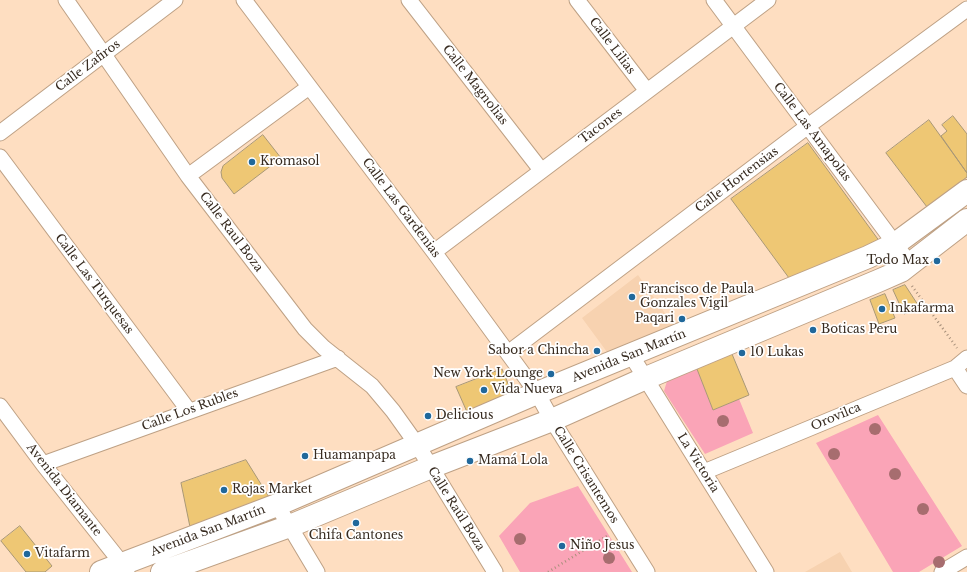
<!DOCTYPE html>
<html>
<head>
<meta charset="utf-8">
<style>
  body { margin:0 }
  canvas { display:block; background:#fedec1 }
</style>
</head>
<body>
<canvas width="967" height="572"></canvas>
<script>
const g = document.querySelector('canvas').getContext('2d');
g.lineJoin = 'round';
function fill(path, color) { g.fillStyle = color; g.fill(path, 'evenodd'); }
function strokePath(path, color, width, dash) { g.strokeStyle = color; g.lineWidth = width; g.lineCap = dash ? 'butt' : 'round'; g.setLineDash(dash || []); g.stroke(path); }
function write(font, color, halo, rows, align = 'center') {
  g.font = font + ' "Libre Baskerville",serif'; g.lineWidth = 3.5; g.setLineDash([]); g.textBaseline = 'middle'; g.strokeStyle = halo; g.fillStyle = color; for (const [text, x, y, turn = 0] of rows) {
    g.save(); g.translate(x, y); g.rotate((+turn || 0) * Math.PI / 180); g.textAlign = isNaN(turn) ? turn : align; if (halo) g.strokeText(text, 0, 0); g.fillText(text, 0, 0); g.restore();
  }
}
fill(new Path2D(`
  M638,275L674,326L607,352L582,318Z
  M840,552L852,572H805Z`), '#f7d2b0');
fill(new Path2D(`
  M697,369L713,410L739,399L753,433L705,454L664,391L667,381Z
  M878,415L962,546L919,572H893L816,443Z
  M578,486L632,572H520L499,536L530,503Z`), '#faa4b7');
const building = new Path2D(`
  M953,116L967,134V173L941,136L947,131L942,125Z
  M929,120L967,173V177L927,207L886,153Z
  M263,135L281,158L234,194L222,178L221,172L223,166Z
  M808,143L880,242L789,278L731,199Z
  M905,285L920,308L904,314L893,290Z
  M885,294L895,318L879,324L870,300Z
  M732,354L749,395L713,410L697,369Z
  M502,369L512,393L467,412L456,387Z
  M246,460L269,497L190,527L181,483Z
  M20,526L52,566L45,572H26L1,541Z`);
fill(building, '#eec774');
strokePath(building, '#a99876', 1);
const street = new Path2D(`
  M66,0L188,176L305,329L324,348L372,386L393,411L418,446L495,572
  M244,0L434,252L537,393L552,420L647,572
  M409,0L541,170
  M577,0L647,91
  M714,0L910,264
  M0,133L175,0
  M0,157L189,411
  M188,176L309,87
  M434,252L768,0
  M508,353L808,126L967,9
  M631,355L766,572
  M955,368L967,386
  M0,406L43,464L127,570
  M43,464L338,358
  M704,472L955,368L967,358
  M277,505L317,572
  M942,572L967,557`);
const secondary = new Path2D(`
  M101,572L277,505L537,393L868,257L895,244L967,191
  M162,572L290,526L431,467L552,420L646,378L878,281L901,271L910,264L967,220`);
strokePath(street, '#bea185', 17);
strokePath(secondary, '#bea185', 24);
strokePath(new Path2D(`
  M912,286L957,348
  M548,572L607,536`), '#a8907b', 2.5, [1, 3]);
strokePath(street, '#fff', 15);
strokePath(secondary, '#fff', 22);
g.fillStyle = '#a76d6f';
for (const [x, y] of [
  [723,421],
  [875,429],
  [834,454],
  [895,474],
  [923,509],
  [520,539],
  [609,558],
  [939,562]
]) { g.beginPath(); g.arc(x, y, 6, 0, 2 * Math.PI); g.fill(); }
for (const [x, y, r, color] of [
  [252,162,4,"#20689b"],
  [937,261,4,"#20689b"],
  [632,297,4,"#20689b"],
  [882,309,4,"#20689b"],
  [682,319,4,"#20689b"],
  [813,330,4,"#20689b"],
  [597,351,4,"#20689b"],
  [742,353,4,"#20689b"],
  [551,374,4,"#20689b"],
  [484,390,4,"#20689b"],
  [428,416,4,"#20689b"],
  [305,456,4,"#20689b"],
  [470,461,4,"#20689b"],
  [224,490,4,"#20689b"],
  [356,523,4,"#20689b"],
  [562,546,4,"#20689b"],
  [27,554,4,"#20689b"]
]) { const dot = new Path2D(); dot.arc(x, y, r, 0, 2 * Math.PI); g.fillStyle = color; g.fill(dot); strokePath(dot, '#fff', 1.5); }
write('12px', '#372b20', '#fff', [
  ["Calle Lilias",612,46,53],
  ["Calle Zafiros",88,66,-37],
  ["Calle Magnolias",475,85,52],
  ["Tacones",601,126,-37],
  ["Calle Las Amapolas",812,132,53],
  ["Calle Hortensias",737,180,-37],
  ["Calle Las Gardenias",401,208,53],
  ["Calle Raul Boza",231,232,53],
  ["Calle Las Turquesas",94,284,53],
  ["Avenida San Martín",629,356,-22],
  ["Calle Los Rubles",190,410,-20],
  ["Orovilca",836,417,-23],
  ["La Victoria",698,463,58],
  ["Calle Crisantemos",586,475,58],
  ["Avenida Diamante",64,490,52],
  ["Calle Raúl Boza",456,509,58],
  ["Avenida San Martín",208,531,-21]
]);
write('12px', '#372b20', '#fff', [
  ["Kromasol",260,162],
  ["Todo Max",929,261,"right"],
  ["Francisco de Paula",640,290],
  ["Gonzales Vigil",640,304],
  ["Inkafarma",890,309],
  ["Paqari",674,319,"right"],
  ["Boticas Peru",821,330],
  ["Sabor a Chincha",589,351,"right"],
  ["10 Lukas",750,353],
  ["New York Lounge",543,374,"right"],
  ["Vida Nueva",492,390],
  ["Delicious",436,416],
  ["Huamanpapa",313,456],
  ["Mamá Lola",478,461],
  ["Rojas Market",232,490],
  ["Chifa Cantones",356,536,"center"],
  ["Niño Jesus",570,546],
  ["Vitafarm",35,554]
], 'left');
</script>
</body>
</html>
